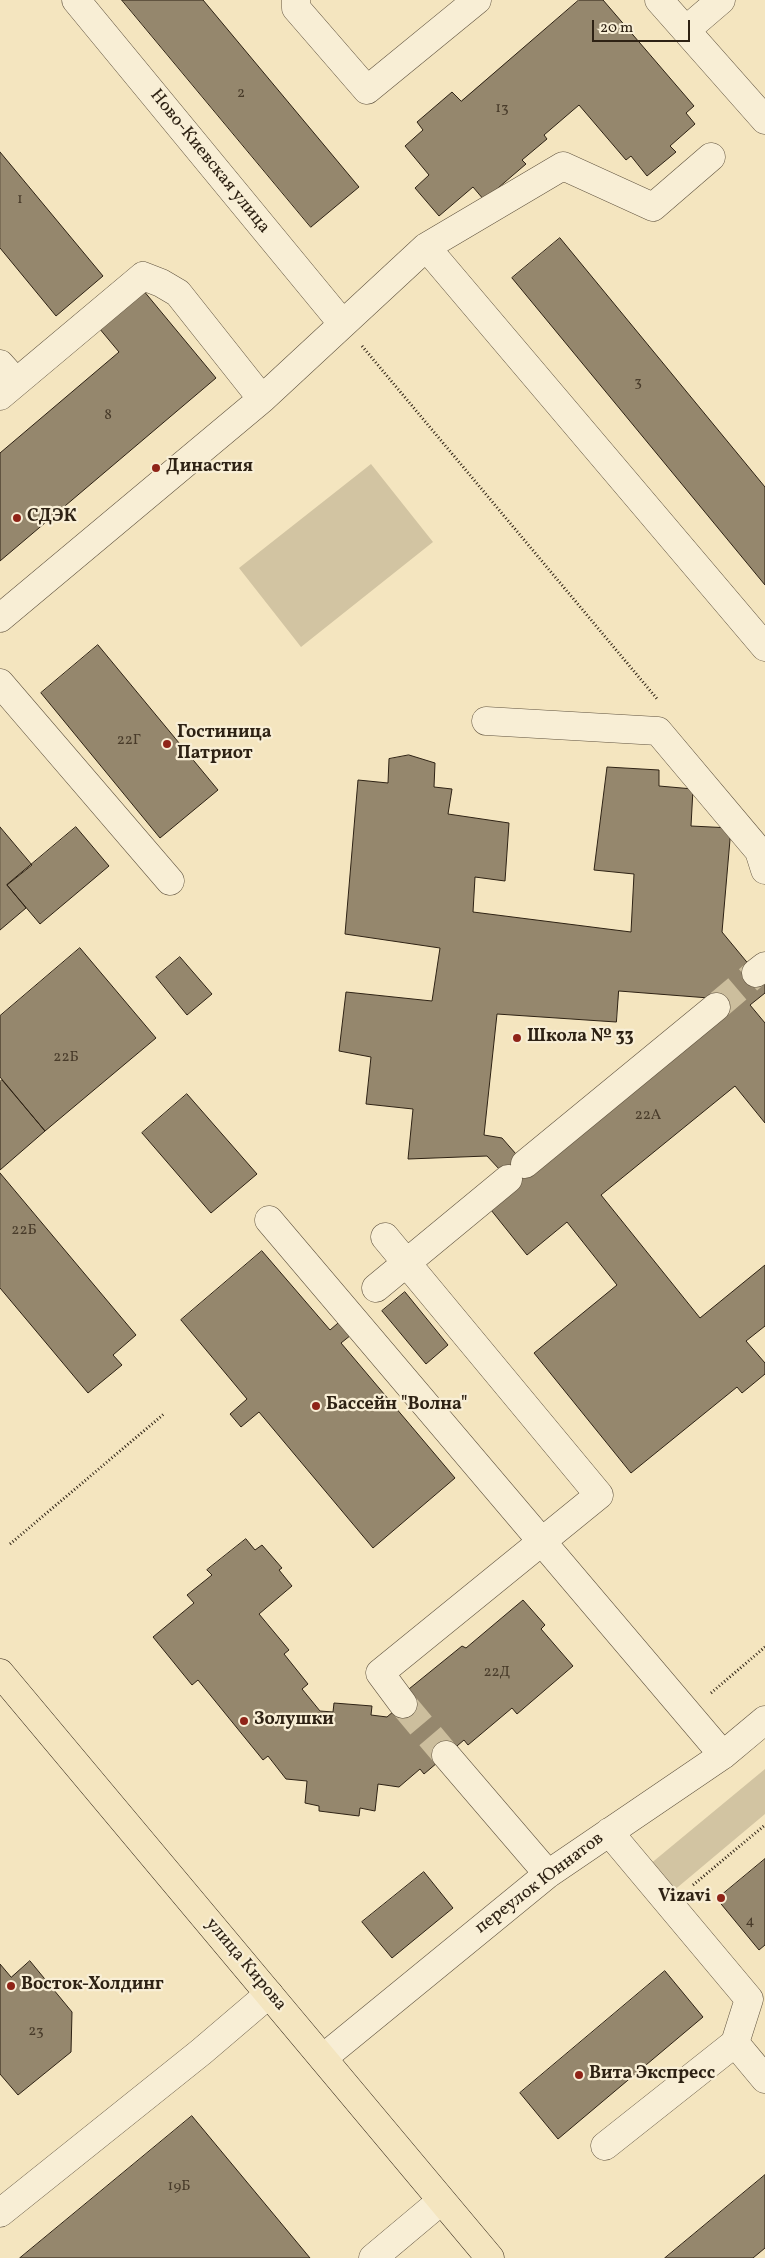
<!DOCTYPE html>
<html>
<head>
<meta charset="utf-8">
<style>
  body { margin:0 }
  #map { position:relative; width:765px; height:2258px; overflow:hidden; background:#f4e5bf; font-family:Vollkorn,serif }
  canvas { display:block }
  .scale { position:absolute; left:592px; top:20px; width:98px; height:22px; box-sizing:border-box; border:2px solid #2e2214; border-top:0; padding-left:6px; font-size:15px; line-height:18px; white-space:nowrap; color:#2e2214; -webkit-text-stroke:4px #f8eed5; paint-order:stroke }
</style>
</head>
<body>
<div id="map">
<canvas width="765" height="2258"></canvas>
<div class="scale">20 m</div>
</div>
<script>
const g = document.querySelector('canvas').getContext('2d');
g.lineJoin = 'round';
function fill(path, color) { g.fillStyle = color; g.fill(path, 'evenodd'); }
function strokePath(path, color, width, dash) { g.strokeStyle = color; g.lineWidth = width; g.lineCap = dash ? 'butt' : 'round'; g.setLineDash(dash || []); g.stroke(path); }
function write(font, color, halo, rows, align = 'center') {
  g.font = font + ' Vollkorn,serif'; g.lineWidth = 4.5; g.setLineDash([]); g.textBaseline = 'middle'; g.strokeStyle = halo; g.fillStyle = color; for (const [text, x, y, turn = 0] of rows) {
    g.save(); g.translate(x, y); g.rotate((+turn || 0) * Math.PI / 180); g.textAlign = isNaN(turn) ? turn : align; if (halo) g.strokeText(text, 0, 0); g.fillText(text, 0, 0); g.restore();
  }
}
fill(new Path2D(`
  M371,464L433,542L301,647L239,568Z
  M765,1769V1814L672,1892L649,1865Z`), '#d2c4a2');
const building = new Path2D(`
  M122,0H203L359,187L311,227Z
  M579,0H603L694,106L686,113L695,124L670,146L676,152L647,176L631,156L626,160L579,105L544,135L547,139L522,160L526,164L484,200L473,187L439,216L415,188L429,175L405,146L423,130L417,122L452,92L461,101Z
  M0,152L103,276L56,316L0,248Z
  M560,238L765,487V585L512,278Z
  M143,290L216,378L0,561V453L119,352L99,328Z
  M98,645L218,790L160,838L41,693Z
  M409,755L435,763L434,787L452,789L448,814L509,823L505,881L475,877L473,912L631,932L634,874L594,870L607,767L659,770V786L693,789L691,826L731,828L722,932L765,984V993L750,1005L765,1023V1123L735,1086L601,1195L700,1318L765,1265V1326L746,1341L765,1363V1374L742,1393L737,1387L631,1473L534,1353L617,1285L567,1222L527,1255L487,1205L513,1184L487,1156L408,1159L413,1109L366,1104L371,1057L339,1051L346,992L432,1001L440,948L345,934L358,780L388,783L389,759ZM619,991L709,998L530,1170L502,1138L484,1135L497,1014L616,1022Z
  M0,827L32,865L7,885L26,908L0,930Z
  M76,827L109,866L40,924L7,885Z
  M80,948L156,1038L45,1131L0,1077V1016Z
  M180,957L212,994L187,1015L156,977Z
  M2,1080L45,1131L0,1170V1082Z
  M187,1094L257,1174L211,1213L142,1133Z
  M0,1173L136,1335L113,1355L122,1365L88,1393L0,1288Z
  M262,1251L330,1330L345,1317L356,1331L341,1343L455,1478L373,1548L259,1412L241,1427L230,1414L247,1399L181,1320Z
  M405,1292L448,1345L426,1364L382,1311Z
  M246,1539L255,1550L262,1545L282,1568L279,1570L292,1586L259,1614L289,1650L284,1654L308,1684L302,1689L320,1711L333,1712L334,1703L372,1706L371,1715L387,1717L409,1698L404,1693L462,1646L466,1648L523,1600L545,1625L541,1629L573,1666L517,1714L512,1708L468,1745L464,1740L424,1774L420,1769L399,1787L378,1784L375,1811L360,1808L359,1816L319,1811V1806L305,1803L307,1781L286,1779L268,1756L263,1760L198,1680L192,1685L153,1637L194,1603L187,1595L212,1575L207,1570Z
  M765,1859V1945L759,1950L717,1899Z
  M424,1872L453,1908L392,1958L362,1922Z
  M30,1961L72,2012L71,2052L18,2095L0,2074V1964L11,1977Z
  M665,1971L703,2017L558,2139L520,2093Z
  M192,2116L310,2258H20Z
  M765,2175V2248L753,2258H665Z`);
fill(building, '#95876d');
strokePath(building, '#2e2214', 1);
strokePath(new Path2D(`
  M716,1007L756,973
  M403,1704L446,1755`), '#ccbe9d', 28, [28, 14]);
const minor = new Path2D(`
  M76,0L342,323
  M296,0V8L367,90L477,0
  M659,0L765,120
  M686,30L721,0
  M426,247L563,166L653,207L711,157
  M0,364L16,382
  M0,396L143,276L161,283L178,293L262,399
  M0,618L262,399L426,247L765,647
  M0,683L170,881
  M486,721L658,731L759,851L765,870
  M756,973L765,966
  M525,1164L716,1007
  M269,1220L723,1755
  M385,1237L599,1495L380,1673L403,1704
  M376,1288L508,1179
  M446,1755L548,1874
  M609,1832L749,1999L735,2043
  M323,2058L548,1874L723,1755L765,1720
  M605,2146L735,2043L765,2079
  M0,2213L201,2052L269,1994
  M373,2258L441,2201`);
const major = new Path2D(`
  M0,1673L490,2258`);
strokePath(minor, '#60533f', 29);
strokePath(major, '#2e2214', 29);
strokePath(new Path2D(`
  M362,346L658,700
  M10,1544L165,1413
  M711,1693L765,1647
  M693,1885L765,1825`), '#2e2214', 3, [1, 2.5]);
strokePath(minor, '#f8eed5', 28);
strokePath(major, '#f4e5bf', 28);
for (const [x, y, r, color] of [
  [156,468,5,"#8f2418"],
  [17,518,5,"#8f2418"],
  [167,744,5,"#8f2418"],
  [517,1038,5,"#8f2418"],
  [316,1406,5,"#8f2418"],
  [244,1721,5,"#8f2418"],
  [721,1898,5,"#8f2418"],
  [11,1986,5,"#8f2418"],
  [579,2075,5,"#8f2418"]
]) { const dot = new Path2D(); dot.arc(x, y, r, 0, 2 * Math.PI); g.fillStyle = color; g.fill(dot); strokePath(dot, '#f8eed5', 2); }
write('15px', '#483b2a', null, [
  ["2",241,94],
  ["13",502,109],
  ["1",20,200],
  ["3",638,383],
  ["8",108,416],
  ["22Г",129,741],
  ["22Б",66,1058],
  ["22А",648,1116],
  ["22Б",24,1231],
  ["22Д",497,1673],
  ["4",750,1922],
  ["23",36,2032],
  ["19Б",179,2187]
]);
write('18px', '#2e2214', '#f8eed5', [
  ["Ново-Киевская улица",209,162,51],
  ["переулок Юннатов",540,1884,-37],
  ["улица Кирова",245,1965,50]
]);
write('bold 18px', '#2e2214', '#f8eed5', [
  ["Династия",166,468],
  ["СДЭК",27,518],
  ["Гостиница",177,734],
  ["Патриот",177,755],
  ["Школа № 33",527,1038],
  ["Бассейн \"Волна\"",326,1406],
  ["Золушки",254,1721],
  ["Vizavi",711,1898,"right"],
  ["Восток-Холдинг",21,1986],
  ["Вита Экспресс",589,2075]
], 'left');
</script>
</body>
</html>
